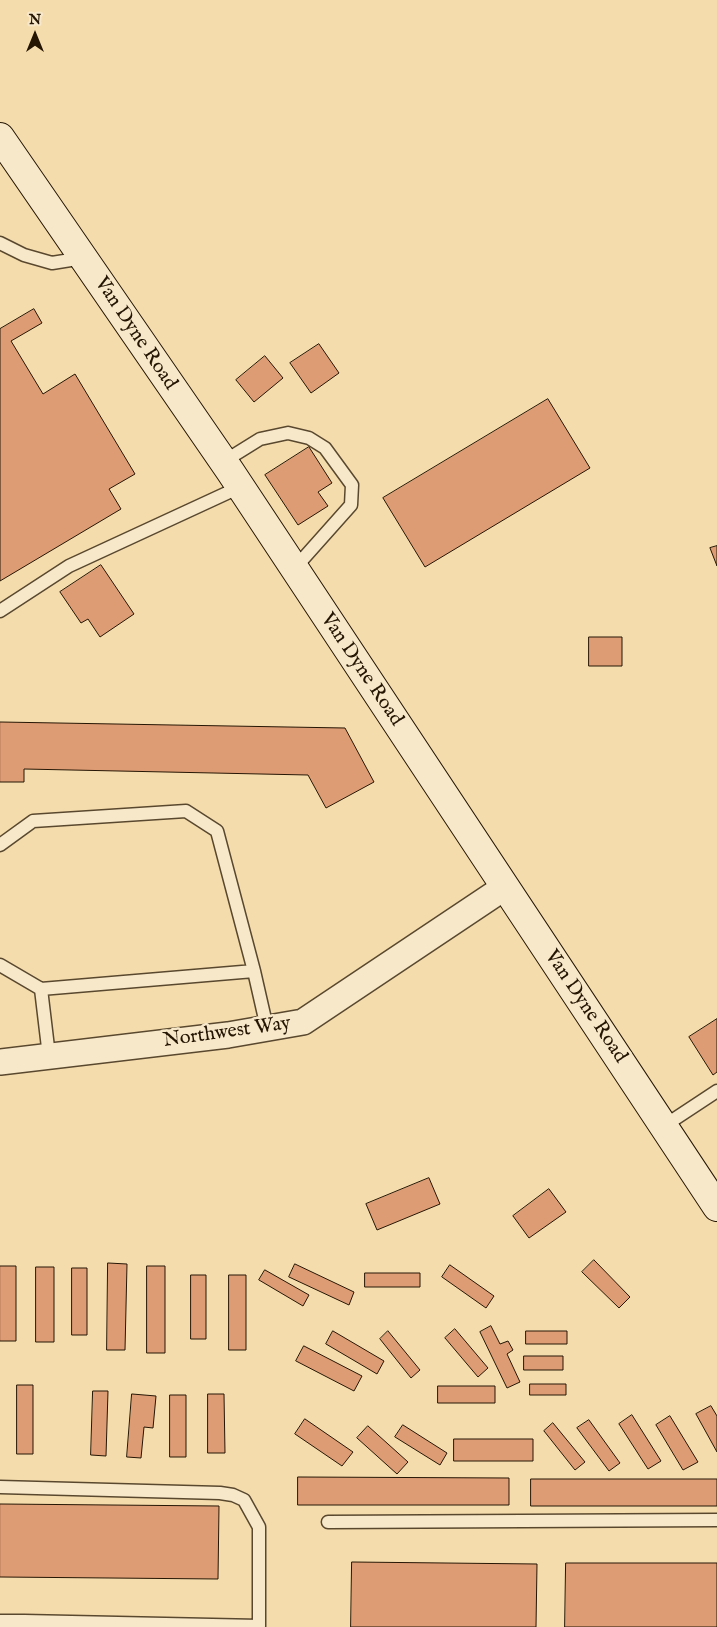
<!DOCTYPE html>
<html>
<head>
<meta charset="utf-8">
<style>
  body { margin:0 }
  #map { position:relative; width:717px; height:1627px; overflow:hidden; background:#f5dcad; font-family:"IM FELL English",serif }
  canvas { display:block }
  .north { position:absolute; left:10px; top:10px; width:50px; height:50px; -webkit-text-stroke:4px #f8e8ca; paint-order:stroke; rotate:0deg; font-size:14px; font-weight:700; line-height:20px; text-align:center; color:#251604 }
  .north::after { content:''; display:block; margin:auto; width:18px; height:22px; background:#251604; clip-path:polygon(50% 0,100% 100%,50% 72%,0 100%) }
</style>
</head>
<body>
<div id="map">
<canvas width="717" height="1627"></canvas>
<div class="north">N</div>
</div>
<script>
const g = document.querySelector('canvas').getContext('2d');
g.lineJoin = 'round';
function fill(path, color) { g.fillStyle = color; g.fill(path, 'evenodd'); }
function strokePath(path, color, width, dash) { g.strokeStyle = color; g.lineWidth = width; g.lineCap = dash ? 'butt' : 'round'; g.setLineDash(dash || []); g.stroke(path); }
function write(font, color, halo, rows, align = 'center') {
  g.font = font + ' "IM FELL English",serif'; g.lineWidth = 5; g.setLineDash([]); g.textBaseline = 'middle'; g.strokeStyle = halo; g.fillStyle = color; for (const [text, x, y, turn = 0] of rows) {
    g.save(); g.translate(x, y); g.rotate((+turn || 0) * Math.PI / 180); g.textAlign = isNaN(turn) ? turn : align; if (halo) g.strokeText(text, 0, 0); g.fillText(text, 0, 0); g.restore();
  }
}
const building = new Path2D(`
  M34,309L42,323L11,341L43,394L75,374L135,474L109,489L121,509L0,581V329Z
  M319,344L339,373L311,393L290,363Z
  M265,356L283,378L254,402L236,380Z
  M548,399L590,468L425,567L383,498Z
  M309,447L332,483L318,492L328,506L298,525L265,475Z
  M717,546V566L710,548Z
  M101,565L134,614L100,637L88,619L81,623L60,592Z
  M589,637H622V666H589Z
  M0,722L345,728L374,782L326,808L308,775L24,769V782H0Z
  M717,1019V1072L713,1075L689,1037Z
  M429,1178L440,1204L377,1230L366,1204Z
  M549,1189L566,1212L529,1238L513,1216Z
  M594,1260L630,1297L619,1308L582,1272Z
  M108,1263L127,1264L125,1350H107Z
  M295,1264L354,1292L349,1305L289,1277Z
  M450,1265L494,1296L486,1308L442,1277Z
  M0,1266H16V1341H0Z
  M147,1266H165V1353H147Z
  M36,1267H54V1342H36Z
  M72,1268H87V1335H72Z
  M265,1270L309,1295L303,1306L259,1280Z
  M365,1273H420V1287H365Z
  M191,1275H206V1339H191Z
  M229,1275H246V1350H229Z
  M491,1326L500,1344L508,1341L513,1350L507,1354L520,1382L507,1388L480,1332Z
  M455,1329L488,1368L478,1377L445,1338Z
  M333,1331L384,1361L377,1374L326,1344Z
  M388,1331L420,1370L411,1378L380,1339Z
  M526,1331H567V1344H526Z
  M304,1346L362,1376L354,1391L296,1361Z
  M524,1356H563V1370H524Z
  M530,1384H566V1395H530Z
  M17,1385H33V1454H17Z
  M438,1386H495V1403H438Z
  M93,1391H108L106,1456L91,1455Z
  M132,1394L156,1396L153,1428L144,1427L141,1458L127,1457Z
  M208,1394H224L225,1453H208Z
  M170,1395H186V1457H170Z
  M711,1406L717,1416V1452L696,1414Z
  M632,1415L661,1461L648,1469L619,1424Z
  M670,1416L698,1462L683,1470L656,1425Z
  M305,1419L353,1452L342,1466L295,1434Z
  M589,1420L620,1463L609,1471L577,1428Z
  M553,1423L585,1462L575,1470L544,1431Z
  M403,1425L447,1453L440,1465L395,1437Z
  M368,1426L408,1462L397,1474L357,1438Z
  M454,1439H533V1461H454Z
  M298,1477L509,1478V1505H298Z
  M531,1479H717V1506H531Z
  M0,1504L219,1506L218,1579L0,1577Z
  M352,1562L537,1564L536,1627H351Z
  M566,1563H717V1627H565Z`);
fill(building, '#de9c74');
strokePath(building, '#251604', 1);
const lane = new Path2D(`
  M0,243L24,255L52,263L83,258
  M223,462L260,439L288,433L309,438L325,448L352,485L351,505L294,569
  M0,611L69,566L240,487
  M0,845L33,821L186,811L217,831L254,971
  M0,965L41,989
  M49,1056L41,989L254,971L267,1028
  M664,1126L717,1091
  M0,1487L220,1493L233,1495L244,1500L259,1527V1626L24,1621
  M328,1522L717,1520
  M0,1621H24L31,1626`);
const street = new Path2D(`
  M0,1062L228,1035L303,1022L505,887`);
const secondary = new Path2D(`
  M0,137L230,471L717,1207`);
strokePath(lane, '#59482e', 15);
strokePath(street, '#59482e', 28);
strokePath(secondary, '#251604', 30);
strokePath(lane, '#f8e8ca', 12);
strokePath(street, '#f8e8ca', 25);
strokePath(secondary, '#f8e8ca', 28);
write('20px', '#251604', '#f8e8ca', [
  ["Van Dyne Road",135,334,56],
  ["Van Dyne Road",361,670,56],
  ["Van Dyne Road",585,1007,56],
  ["Northwest Way",227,1033,-8]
]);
</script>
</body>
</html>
